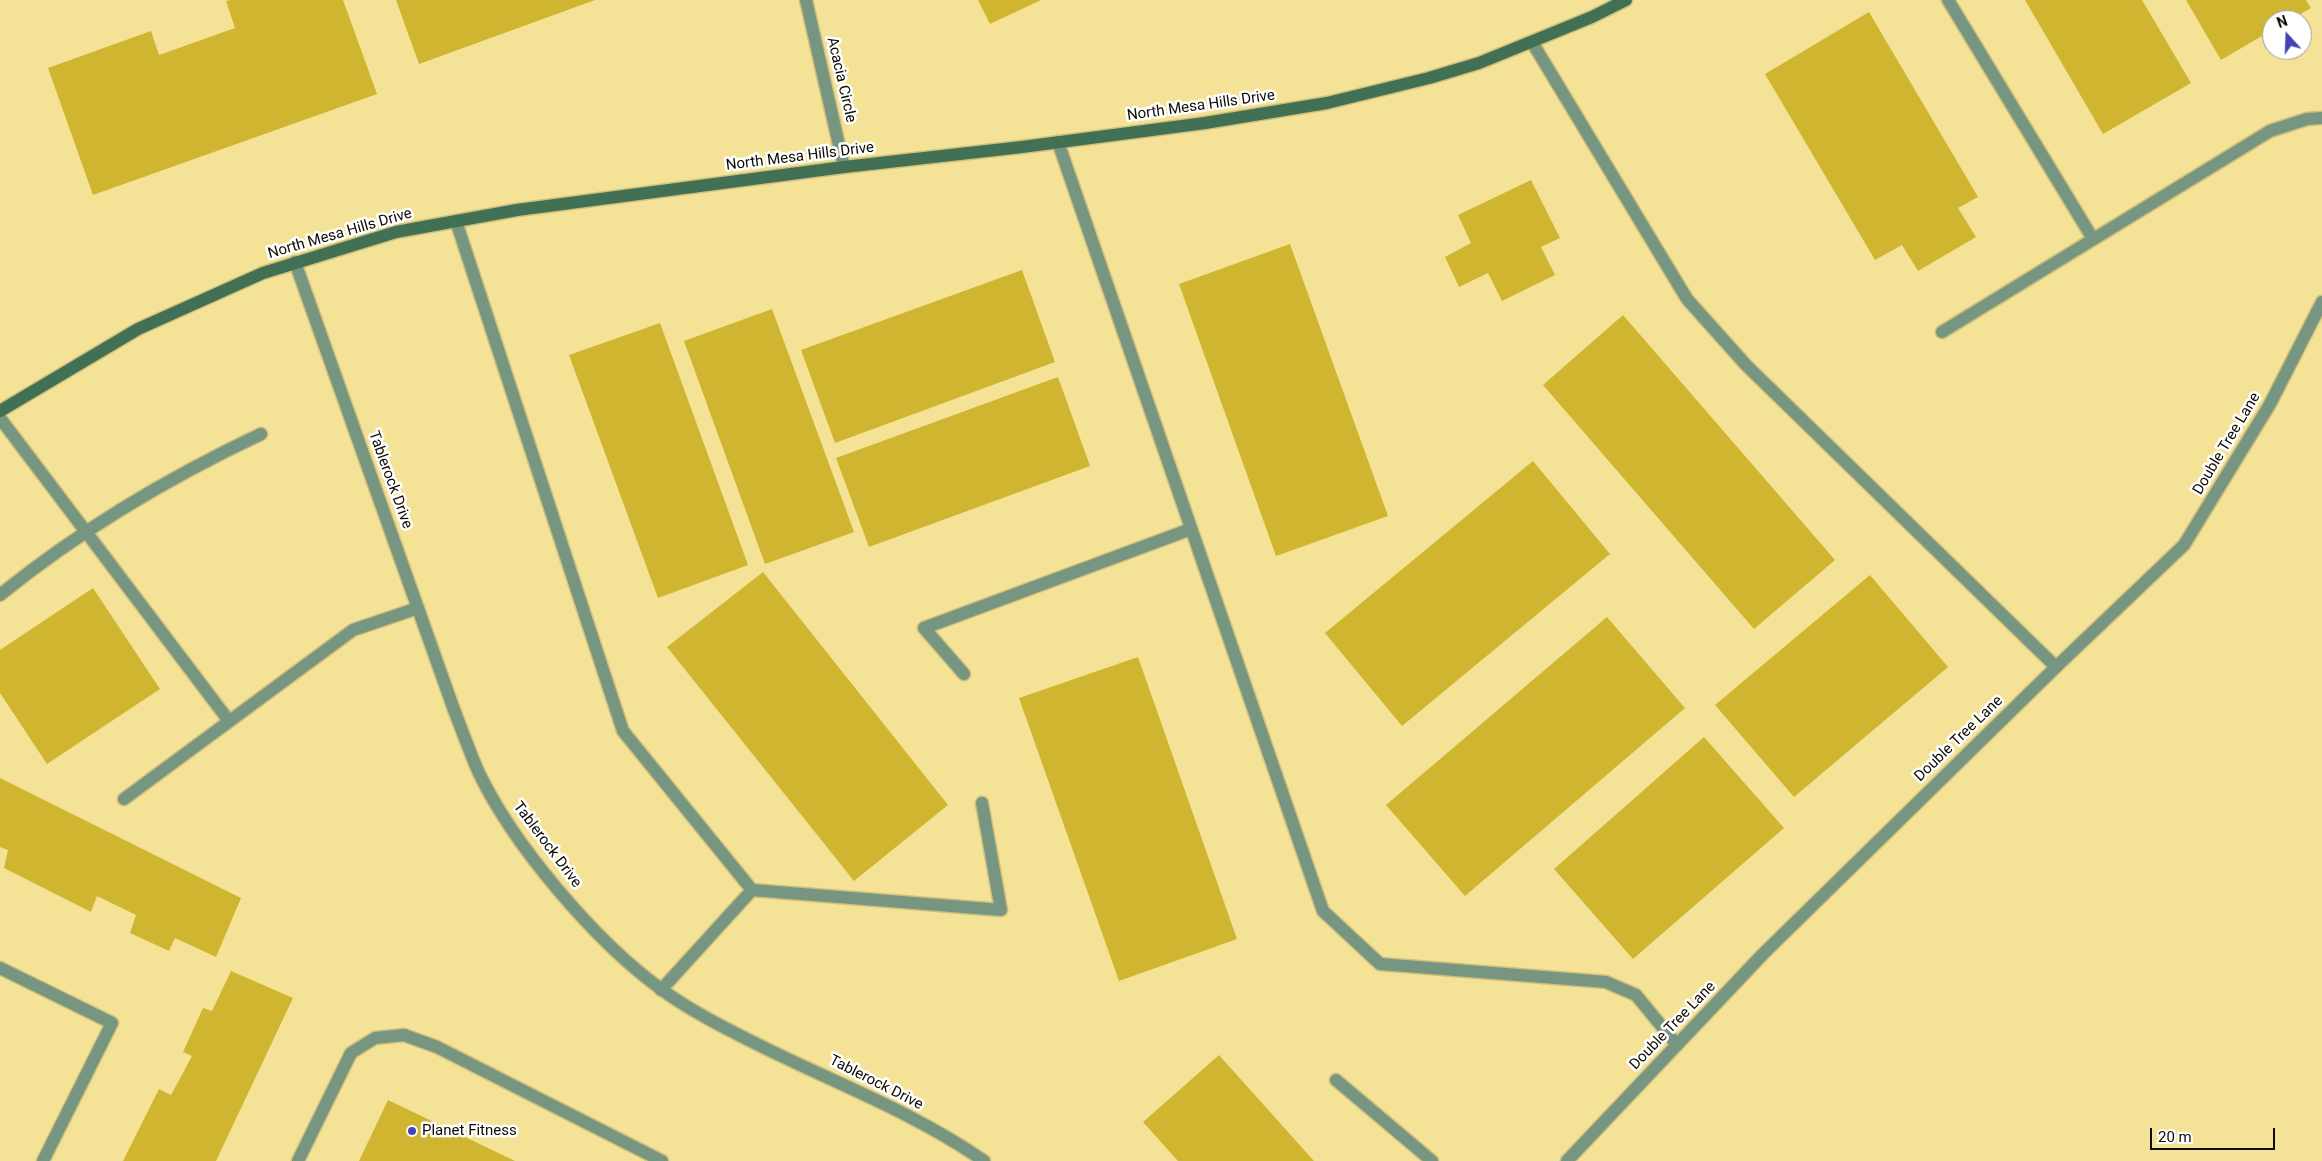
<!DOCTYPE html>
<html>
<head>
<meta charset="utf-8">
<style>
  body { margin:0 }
  #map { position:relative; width:2322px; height:1161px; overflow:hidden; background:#f4e396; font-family:Roboto,sans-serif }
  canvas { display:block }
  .north { position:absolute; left:2262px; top:10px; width:50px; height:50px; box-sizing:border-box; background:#fff; border:1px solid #9f9d99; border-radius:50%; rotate:340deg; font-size:14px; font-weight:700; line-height:20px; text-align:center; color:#100b00 }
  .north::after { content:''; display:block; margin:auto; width:18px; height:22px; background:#4442b8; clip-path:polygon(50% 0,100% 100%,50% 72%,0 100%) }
  .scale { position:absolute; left:2150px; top:1128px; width:125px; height:22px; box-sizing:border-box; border:2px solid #100b00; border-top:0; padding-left:6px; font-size:15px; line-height:18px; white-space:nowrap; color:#100b00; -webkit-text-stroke:4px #fff; paint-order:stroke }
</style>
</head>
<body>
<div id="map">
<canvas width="2322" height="1161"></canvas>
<div class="north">N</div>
<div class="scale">20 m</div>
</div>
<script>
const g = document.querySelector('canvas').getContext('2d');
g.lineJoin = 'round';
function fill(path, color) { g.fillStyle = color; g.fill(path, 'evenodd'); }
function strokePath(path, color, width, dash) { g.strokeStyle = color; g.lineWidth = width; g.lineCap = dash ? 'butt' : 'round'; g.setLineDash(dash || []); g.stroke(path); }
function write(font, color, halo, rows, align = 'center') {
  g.font = font + ' Roboto,sans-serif'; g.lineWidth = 5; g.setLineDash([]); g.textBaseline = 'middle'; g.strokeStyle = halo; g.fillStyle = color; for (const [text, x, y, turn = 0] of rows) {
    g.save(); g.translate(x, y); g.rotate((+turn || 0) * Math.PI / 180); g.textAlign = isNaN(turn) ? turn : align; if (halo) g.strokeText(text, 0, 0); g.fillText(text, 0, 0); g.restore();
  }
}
fill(new Path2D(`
  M231,0H343L377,94L93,195L48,68L151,31L159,55L235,28L226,1Z
  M396,0H595L419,64Z
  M978,0H1041L990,24Z
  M2025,0H2142L2191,83L2103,134Z
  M2186,0H2306L2311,8L2290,20H2272V30L2221,60Z
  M1869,12L1978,197L1958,208L1976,237L1918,271L1902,245L1875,260L1765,74Z
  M1531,180L1560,238L1541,247L1555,275L1502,301L1488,273L1459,287L1445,257L1471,243L1458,215Z
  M1290,244L1388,516L1276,556L1179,284Z
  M1022,270L1055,362L835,443L801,350Z
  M772,309L854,532L765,564L684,341Z
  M1623,315L1835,560L1754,629L1543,385Z
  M660,323L748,565L658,598L569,355Z
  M1058,377L1090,466L869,547L836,458Z
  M1533,461L1610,554L1402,726L1325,633Z
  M763,572L948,805L854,881L667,647Z
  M1870,575L1948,667L1794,797L1715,705Z
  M93,588L160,689L47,764L0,693V650Z
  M1607,617L1685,708L1465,896L1386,805Z
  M1138,657L1237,939L1119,981L1019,698Z
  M1704,737L1784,828L1633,959L1554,869Z
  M0,778L241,898L216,957L175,938L169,951L130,933L136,915L97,896L91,912L4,868L8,850L0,847Z
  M231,971L293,998L216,1161H123L159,1089L171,1095L192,1056L183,1052L203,1008L212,1011Z
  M1219,1055L1314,1161H1178L1143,1122Z
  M388,1100L515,1161H359Z`), '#d0b530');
const lane = new Path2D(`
  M1948,0L2093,239
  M1532,42L1687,299L1746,365L2056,667
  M1058,142L1323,911L1380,964L1606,982L1636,995L1677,1045
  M456,221L623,731L752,890L1001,910L982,803
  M1942,332L2270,131L2307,119L2322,118
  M0,418L229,721
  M0,595C80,530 168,478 261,434
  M964,674L924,628L1191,529
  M124,799L353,630L418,608
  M0,968L112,1023L43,1161
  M661,990L752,890
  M1336,1080L1432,1161
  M298,1161L351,1053L375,1038L404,1035L437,1047L662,1161`);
const street = new Path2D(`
  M806,0L844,167
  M295,262L453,707C461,728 469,750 478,771C513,845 595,941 661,989C685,1007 713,1022 739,1035C821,1078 908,1108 984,1161
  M1567,1161L1763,954L2056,667L2184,545L2270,404L2322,302`);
const secondary = new Path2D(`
  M0,411L138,329L263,273L396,232L517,210L844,167L1022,147L1205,123L1327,103L1429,78L1479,63L1592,17L1626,0`);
strokePath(lane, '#d0c07e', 15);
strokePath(street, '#d0c07e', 15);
strokePath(secondary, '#d0c07e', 15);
strokePath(lane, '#779682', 12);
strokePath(street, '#779682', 12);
strokePath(secondary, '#427055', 12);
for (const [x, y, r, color] of [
  [412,1131,5,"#4442b8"]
]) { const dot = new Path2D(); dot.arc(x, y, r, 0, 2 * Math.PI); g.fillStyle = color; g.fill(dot); strokePath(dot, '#fff', 2); }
write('15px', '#100b00', '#fff', [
  ["Acacia Circle",841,80,77],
  ["North Mesa Hills Drive",1201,106,-8],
  ["North Mesa Hills Drive",800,157,-7],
  ["North Mesa Hills Drive",340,234,-16],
  ["Double Tree Lane",2227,444,-59],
  ["Tablerock Drive",390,480,70],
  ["Double Tree Lane",1959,739,-44],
  ["Tablerock Drive",547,845,53],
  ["Double Tree Lane",1673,1026,-46],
  ["Tablerock Drive",876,1083,27]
]);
write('15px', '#100b00', '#fff', [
  ["Planet Fitness",422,1131]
], 'left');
</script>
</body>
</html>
